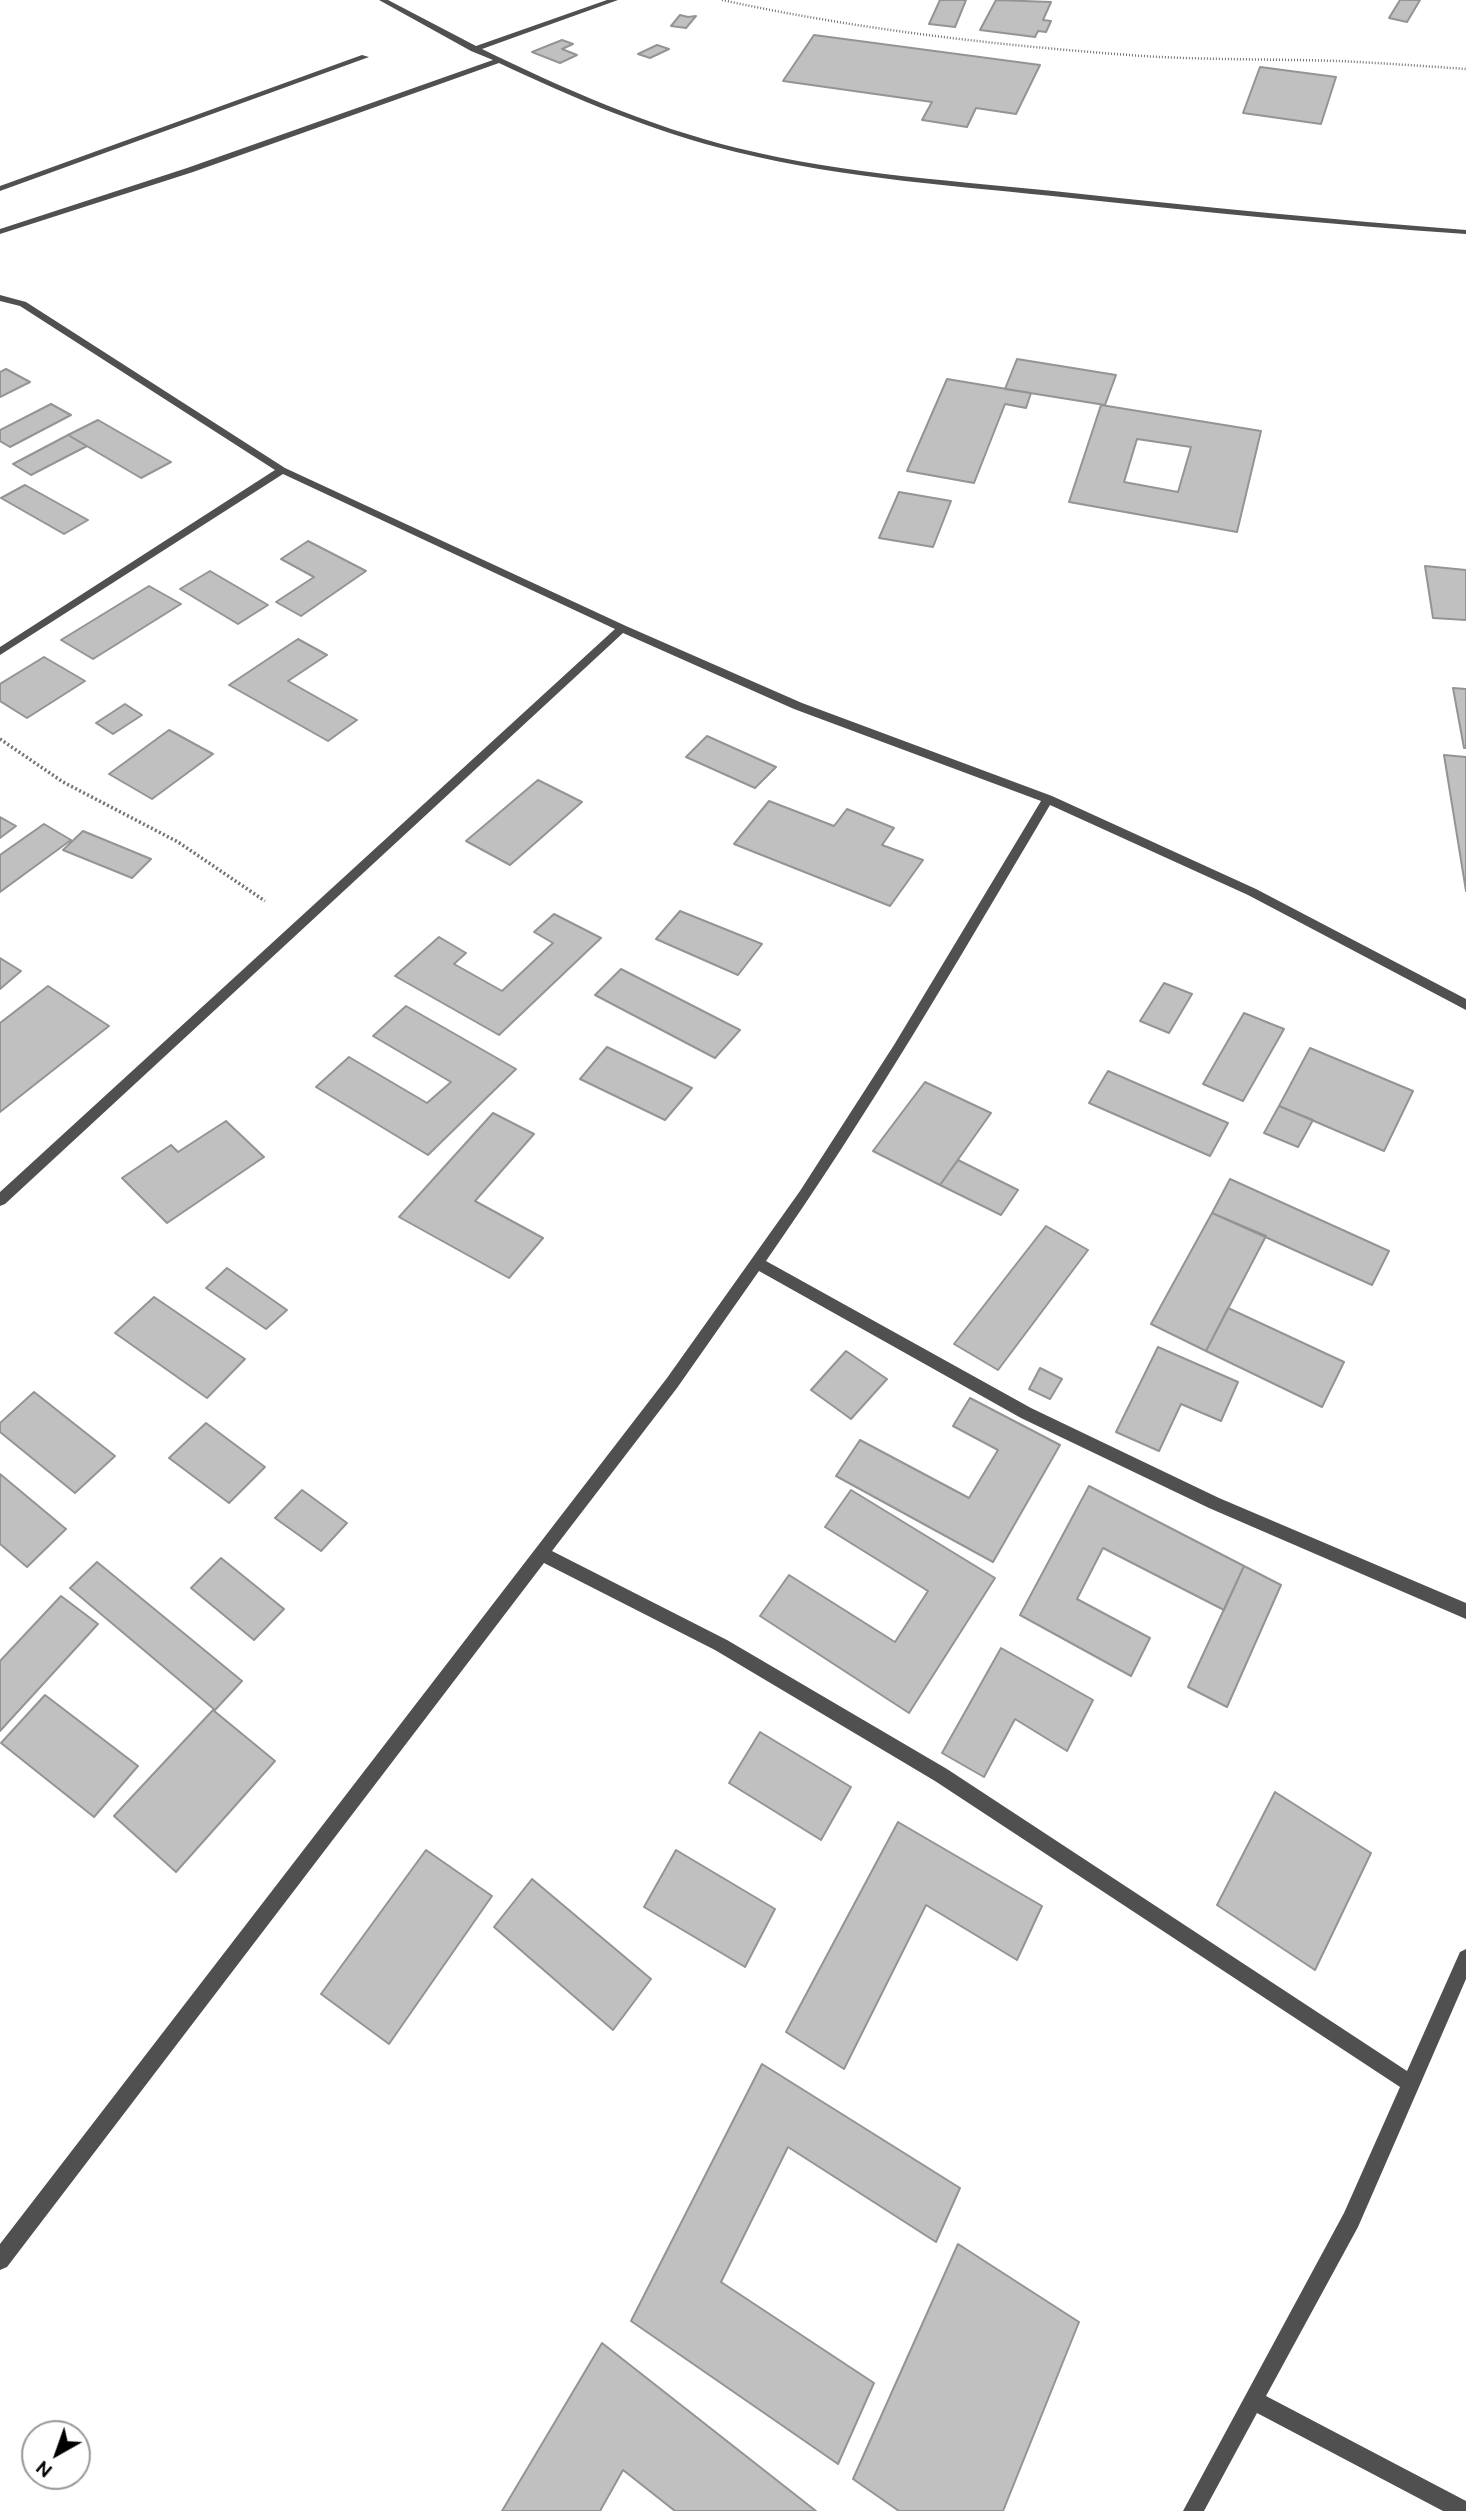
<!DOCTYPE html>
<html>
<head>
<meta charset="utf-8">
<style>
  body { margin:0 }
  #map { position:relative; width:1466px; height:2511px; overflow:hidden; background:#fff; font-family:Ubuntu,sans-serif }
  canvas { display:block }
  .north { position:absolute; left:21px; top:2420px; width:70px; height:70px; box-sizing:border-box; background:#fff; border:2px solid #999; border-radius:50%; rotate:220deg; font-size:19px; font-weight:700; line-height:28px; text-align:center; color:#000 }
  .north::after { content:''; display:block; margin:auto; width:24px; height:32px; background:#000; clip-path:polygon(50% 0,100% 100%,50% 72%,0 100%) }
</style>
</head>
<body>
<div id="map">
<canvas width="1466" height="2511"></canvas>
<div class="north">N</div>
</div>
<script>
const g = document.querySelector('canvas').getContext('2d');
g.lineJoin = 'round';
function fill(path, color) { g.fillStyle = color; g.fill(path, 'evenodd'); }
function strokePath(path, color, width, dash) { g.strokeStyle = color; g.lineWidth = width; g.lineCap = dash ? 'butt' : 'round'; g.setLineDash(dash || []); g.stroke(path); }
const building = new Path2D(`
  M940,0H966L955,27L929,24Z
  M996,0L1051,2L1043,20L1051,21L1046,32L1038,31L1035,37L980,30Z
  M1400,0H1420L1407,22L1389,18Z
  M680,15L688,17L696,16L686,28L671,26Z
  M814,35L1040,65L1016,114L976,108L967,127L922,120L932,102L783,81Z
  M562,40L573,44L562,49L577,55L560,63L532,52Z
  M657,45L669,49L650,58L638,54Z
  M1260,67L1336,77L1321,124L1243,113Z
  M1017,359L1116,375L1105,405L1005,389Z
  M6,369L30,382L0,397V372Z
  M947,379L1031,393L1026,408L1005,404L974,483L907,471Z
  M51,404L71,415L10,447L0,441V430Z
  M1101,405L1261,431L1237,532L1069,502ZM1137,439L1191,447L1178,492L1124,482Z
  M98,420L171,462L141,478L68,435Z
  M68,435L87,446L31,475L13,464Z
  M25,485L88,520L64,534L1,498Z
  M899,492L951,501L933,547L879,538Z
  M308,541L366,571L301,616L276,602L314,577L281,559Z
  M1425,566L1466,570V620L1433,618Z
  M210,571L268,605L238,624L180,589Z
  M149,586L181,604L93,659L61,640Z
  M298,639L327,655L288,681L357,720L328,741L229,685Z
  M44,657L85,681L27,718L0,701V684Z
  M1453,688L1466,689V748H1464Z
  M125,704L142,715L113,734L96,723Z
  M169,730L213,754L152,799L109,774Z
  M707,736L776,767L755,788L686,757Z
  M1444,755L1466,757V891Z
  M538,780L582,802L510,865L466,841Z
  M769,801L834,826L847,809L894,828L882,845L923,860L890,906L734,844Z
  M0,817L16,826L0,838Z
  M44,824L71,840L0,892V855Z
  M83,831L151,859L132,878L63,850Z
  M680,911L762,944L738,975L656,939Z
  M554,914L601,938L499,1035L395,976L439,937L466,953L454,964L502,991L553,943L534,932Z
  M0,958L21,971L0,989Z
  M621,969L740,1030L715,1058L595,995Z
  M1164,983L1192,994L1169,1033L1140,1021Z
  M48,986L109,1026L0,1112V1023Z
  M406,1006L516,1069L428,1155L316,1087L349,1057L427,1103L451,1082L373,1036Z
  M1244,1013L1284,1029L1243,1101L1203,1084Z
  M607,1047L692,1088L665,1120L580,1079Z
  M1310,1048L1413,1091L1384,1151L1279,1106Z
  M1108,1071L1228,1123L1210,1156L1089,1103Z
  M925,1082L991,1113L940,1185L873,1151Z
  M1279,1106L1313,1120L1298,1147L1264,1133Z
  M493,1113L534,1134L475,1201L543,1238L509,1278L399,1217Z
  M226,1121L264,1157L167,1223L122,1178L171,1145L178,1152Z
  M958,1160L1018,1190L1001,1215L940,1185Z
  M1230,1179L1389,1251L1372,1285L1212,1213Z
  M1212,1213L1266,1236L1206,1351L1151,1324Z
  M1046,1226L1088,1250L998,1370L954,1344Z
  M227,1268L287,1310L266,1329L206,1288Z
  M154,1297L245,1359L207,1398L115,1333Z
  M1228,1308L1344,1362L1322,1407L1206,1351Z
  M1158,1347L1238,1382L1221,1421L1181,1404L1159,1451L1116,1432Z
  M846,1351L887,1379L851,1419L811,1390Z
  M1040,1368L1062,1379L1050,1399L1029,1389Z
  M34,1392L115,1456L75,1493L0,1432V1423Z
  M970,1398L1060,1445L993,1562L836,1476L860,1440L969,1498L998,1450L953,1426Z
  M206,1423L265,1467L229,1503L169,1458Z
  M0,1474L66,1529L27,1567L0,1544Z
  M1089,1486L1244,1566L1224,1610L1103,1548L1077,1599L1150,1638L1131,1676L1020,1615Z
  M302,1490L347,1523L321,1551L275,1518Z
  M851,1490L995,1578L909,1713L760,1616L789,1575L895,1642L928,1591L825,1527Z
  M221,1558L284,1609L254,1640L191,1588Z
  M97,1562L242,1681L215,1710L70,1588Z
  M1244,1566L1281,1585L1227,1707L1188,1687Z
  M61,1596L98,1624L0,1731V1661Z
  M1001,1648L1093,1700L1067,1751L1015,1719L984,1777L942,1753Z
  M45,1695L138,1766L94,1817L1,1743Z
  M213,1710L275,1761L176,1872L114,1816Z
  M760,1732L851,1787L821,1840L729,1783Z
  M1275,1792L1371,1853L1315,1970L1217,1905Z
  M898,1822L1042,1906L1017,1960L926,1905L844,2069L786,2032Z
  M426,1850L492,1896L389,2044L321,1994Z
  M676,1850L775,1909L745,1967L644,1907Z
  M532,1879L651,1979L613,2030L494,1927Z
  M762,2064L960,2188L936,2242L788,2147L721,2282L874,2383L838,2464L631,2321Z
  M958,2244L1079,2322L1003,2511H899L853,2479Z
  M602,2343L816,2511H675L623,2470L600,2511H502Z`);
fill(building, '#c0c0c0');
strokePath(building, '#949494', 2);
strokePath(new Path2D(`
  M722,0C860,30 1002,46 1143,56C1208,60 1274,59 1339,61C1381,63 1424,66 1466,69`), '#727272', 2.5, [1, 2]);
strokePath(new Path2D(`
  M0,739L63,782L178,842L265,901`), '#727272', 3.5, [2, 2.5]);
fill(new Path2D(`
  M362,55L369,57L0,191V186Z`), '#505050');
fill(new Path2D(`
  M379,0H388L476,46L607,0H618L482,49C564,89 648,126 737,148C847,175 960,181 1072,193C1203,207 1334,220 1466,230V234C1334,225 1203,212 1071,198C959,186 846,179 736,152C654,132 575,99 499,63L193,172L0,234V229L187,168L493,60L471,51Z
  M0,295L26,302L285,468L626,626L802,703L1052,796L1256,889L1466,999V1010L1248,895L1050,805C959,959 869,1114 766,1261L1031,1408L1219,1498L1466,1603V1619L1209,1508L1021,1418L759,1271L677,1388L552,1551L727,1640L947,1769L1407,2071L1460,1952L1466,1949V1979L1358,2227L1266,2396L1466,2501V2511H1443L1257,2413L1204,2511H1183L1344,2213L1400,2087L935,1781L715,1650L544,1563L7,2267L0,2270V2244L667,1378L800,1191L894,1045L1041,801L794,709L623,633L5,1204L0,1206V1192L615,629L283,474L0,655V647L275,470L20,306L0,301Z`), '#505050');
</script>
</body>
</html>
